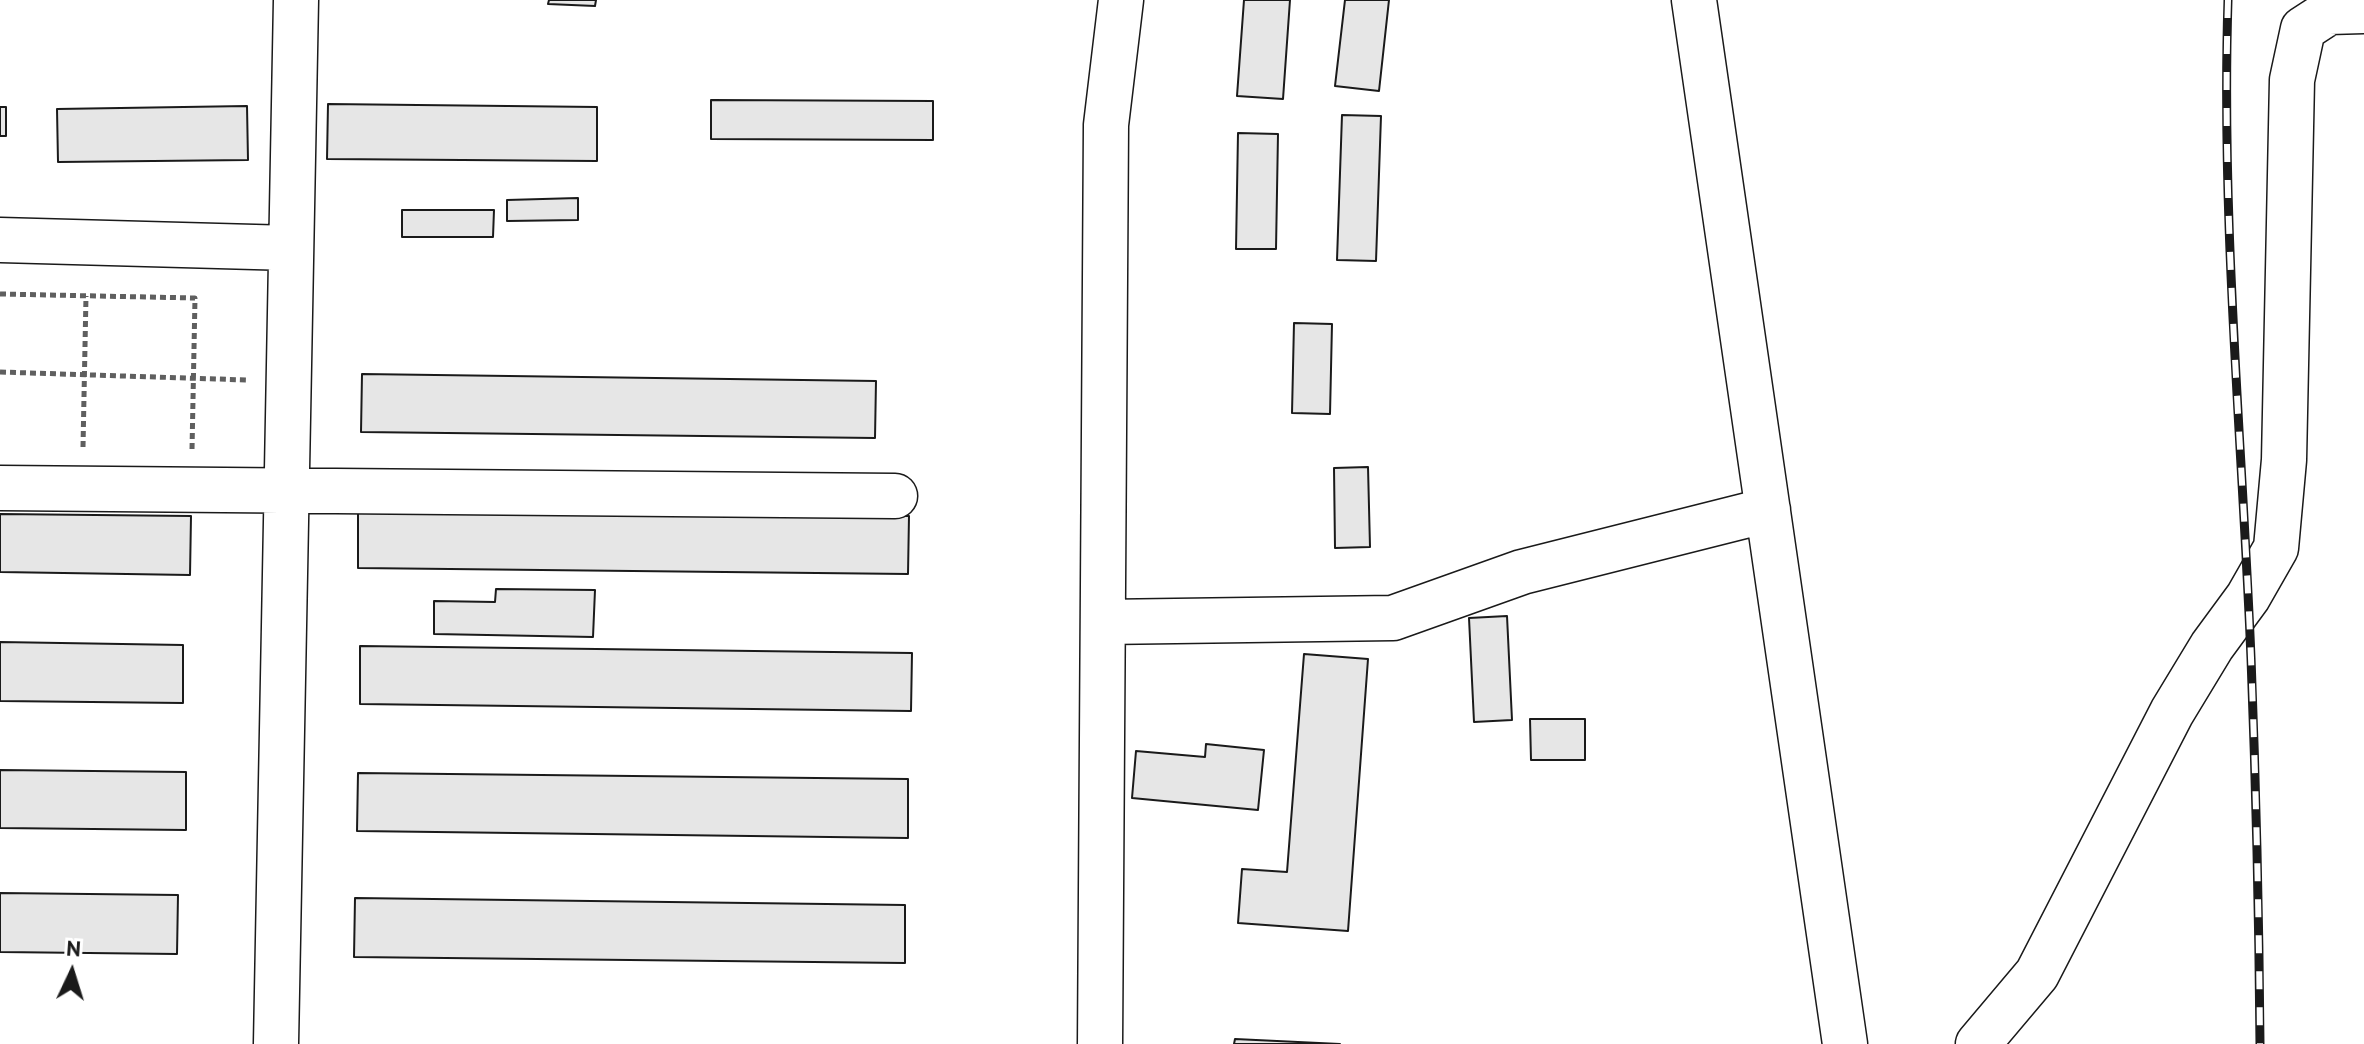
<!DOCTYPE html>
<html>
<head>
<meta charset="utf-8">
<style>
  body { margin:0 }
  #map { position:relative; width:2364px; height:1044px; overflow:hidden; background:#fff; font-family:"PT Sans",sans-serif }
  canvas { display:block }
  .north { position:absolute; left:32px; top:932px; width:80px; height:80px; -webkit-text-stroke:6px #fff; paint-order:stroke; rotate:4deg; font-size:22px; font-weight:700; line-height:32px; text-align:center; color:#1a1a1a }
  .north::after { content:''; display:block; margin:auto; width:28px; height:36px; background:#1a1a1a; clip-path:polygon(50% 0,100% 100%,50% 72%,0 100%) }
</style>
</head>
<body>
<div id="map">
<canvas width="2364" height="1044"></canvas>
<div class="north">N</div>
</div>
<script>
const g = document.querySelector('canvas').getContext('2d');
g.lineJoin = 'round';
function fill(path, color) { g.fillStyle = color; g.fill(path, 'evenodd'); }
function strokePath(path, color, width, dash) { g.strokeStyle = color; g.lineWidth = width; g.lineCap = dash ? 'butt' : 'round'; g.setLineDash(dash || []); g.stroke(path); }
const building = new Path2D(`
  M549,0H596L595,6L548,4Z
  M1244,0H1290L1283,99L1237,96Z
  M1345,0H1389L1379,91L1335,86Z
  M711,100L933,101V140L711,139Z
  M328,104L597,107V161L327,159Z
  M247,106L248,160L58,162L57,109Z
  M0,107H6V136H0Z
  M1342,115L1381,116L1376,261L1337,260Z
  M1238,133L1278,134L1276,249H1236Z
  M578,198V220L507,221V200Z
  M402,210H494L493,237H402Z
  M1294,323L1332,324L1330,414L1292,413Z
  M362,374L876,381L875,438L361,432Z
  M1368,467L1370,547L1335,548L1334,468Z
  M358,510L909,516L908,574L358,568Z
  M0,514L191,516L190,575L0,572Z
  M496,589L595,590L593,637L434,634V601L495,602Z
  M1507,616L1512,720L1474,722L1469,618Z
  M0,642L183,645V703L0,701Z
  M360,646L912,653L911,711L360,704Z
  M1304,654L1368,659L1348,931L1238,923L1242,869L1287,872Z
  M1530,719H1585V760H1531Z
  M1206,744L1264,750L1258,810L1132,798L1136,751L1205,757Z
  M0,770L186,772V830L0,828Z
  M358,773L908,779V838L357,831Z
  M0,893L178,895L177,954L0,952Z
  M355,898L905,905V963L354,957Z
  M1235,1039L1340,1044H1234Z`);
fill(building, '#e6e6e6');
strokePath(building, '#1a1a1a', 2);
const minor = new Path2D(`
  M1694,0L1845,1044
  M0,240L291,248
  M0,488L895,496
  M1103,622L1393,618L1522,572L1768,510
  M276,1044L296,0
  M1100,1044L1106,125L1121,0
  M1978,1044L2037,974L2172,712L2212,646L2248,597L2276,548L2284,460L2292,80L2303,29L2329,12L2364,11`);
strokePath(minor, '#1a1a1a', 47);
strokePath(new Path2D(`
  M0,294L195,298L192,450
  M0,372L247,380
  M83,447L86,296`), '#5f5f5f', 5, [6, 4]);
strokePath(minor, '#fff', 44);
const rail = new Path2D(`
  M2228,0C2221,220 2242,438 2251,658C2256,786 2259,915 2260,1044`);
strokePath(rail, '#1a1a1a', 9);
strokePath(rail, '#fff', 6, [18]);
</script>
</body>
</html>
